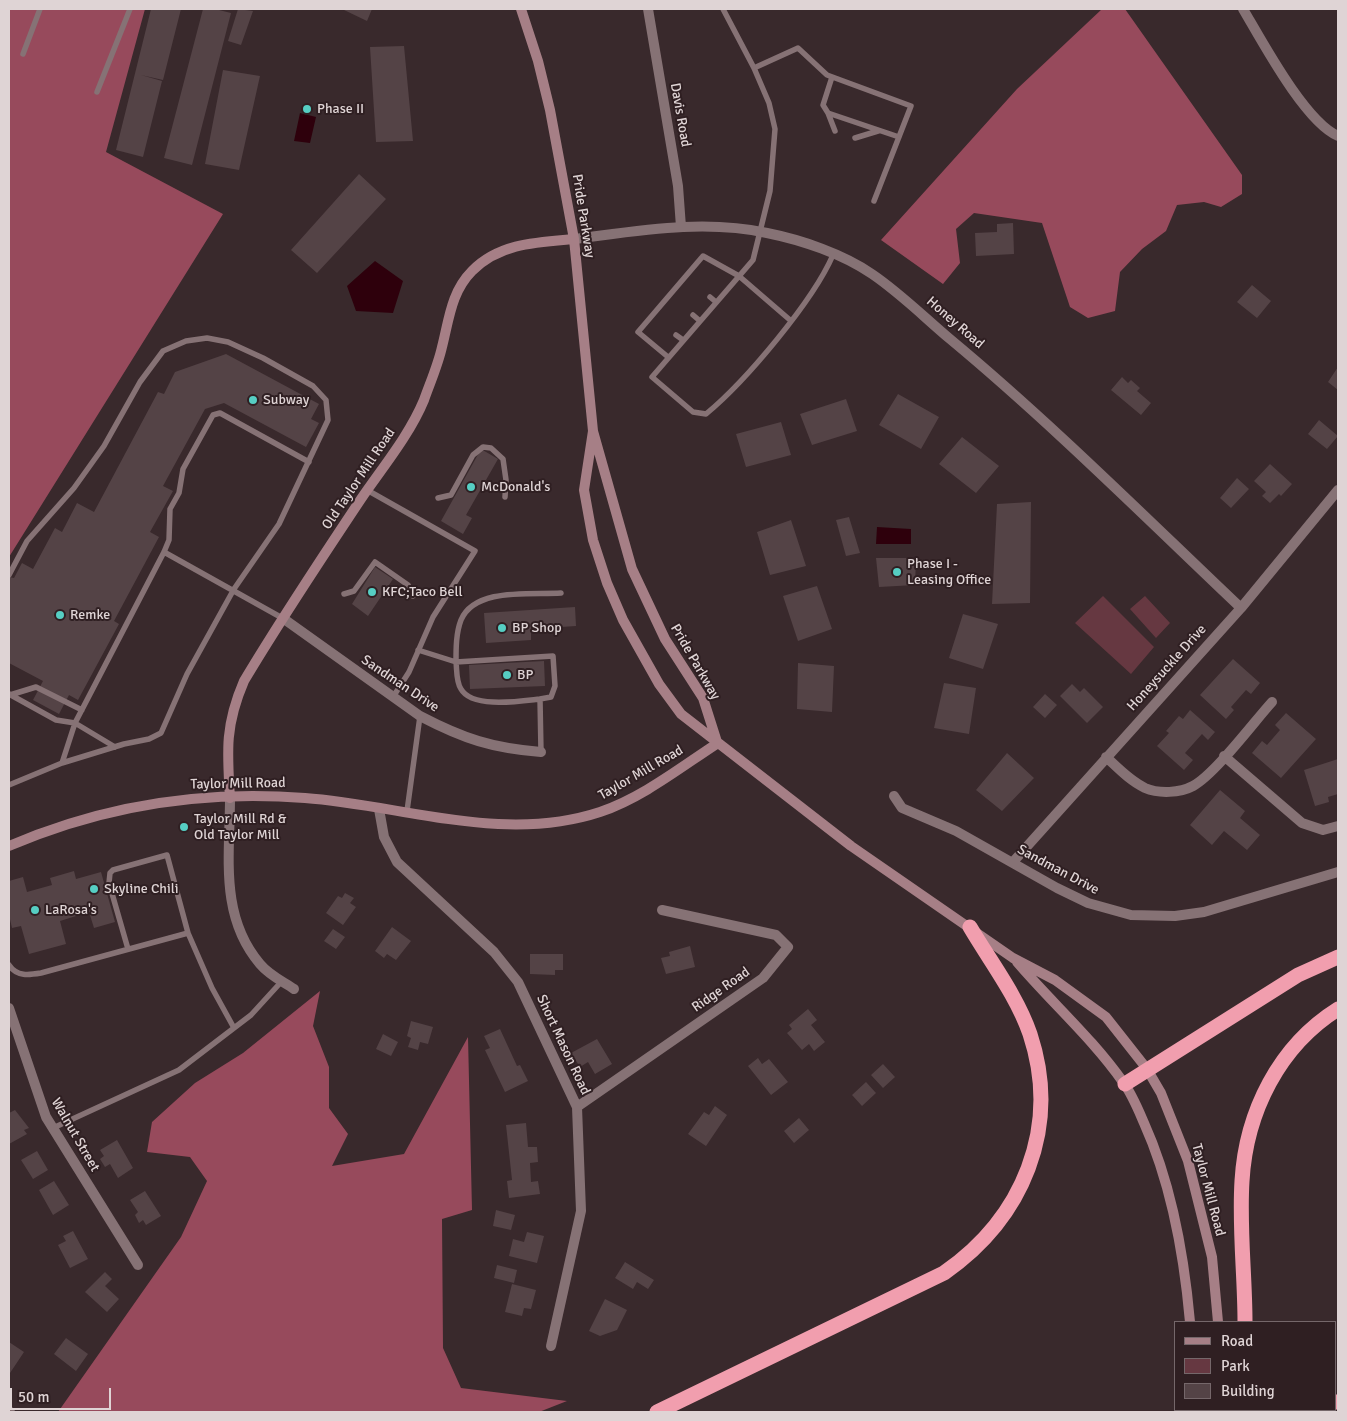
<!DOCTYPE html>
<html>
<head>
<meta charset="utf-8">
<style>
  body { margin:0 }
  #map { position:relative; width:1347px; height:1421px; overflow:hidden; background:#39292c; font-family:Signika,sans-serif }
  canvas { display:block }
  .frame { position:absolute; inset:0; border:10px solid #dfd4d5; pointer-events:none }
  .legend { position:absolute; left:1174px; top:1321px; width:162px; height:90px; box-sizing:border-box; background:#2f1f22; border:1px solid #75676a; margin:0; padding:6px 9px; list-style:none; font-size:15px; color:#dfd4d5 }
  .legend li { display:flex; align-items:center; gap:10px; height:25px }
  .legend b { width:25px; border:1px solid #75676a }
  .scale { position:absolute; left:10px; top:1388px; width:101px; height:22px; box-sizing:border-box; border:2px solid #dfd4d5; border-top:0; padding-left:6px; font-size:15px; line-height:18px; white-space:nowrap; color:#dfd4d5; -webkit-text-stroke:4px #2f1f22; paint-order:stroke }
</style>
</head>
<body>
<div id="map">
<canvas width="1347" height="1421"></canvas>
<div class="frame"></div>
<ul class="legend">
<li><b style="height:6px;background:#a67f86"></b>Road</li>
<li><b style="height:14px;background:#663841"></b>Park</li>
<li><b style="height:14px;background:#544346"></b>Building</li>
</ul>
<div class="scale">50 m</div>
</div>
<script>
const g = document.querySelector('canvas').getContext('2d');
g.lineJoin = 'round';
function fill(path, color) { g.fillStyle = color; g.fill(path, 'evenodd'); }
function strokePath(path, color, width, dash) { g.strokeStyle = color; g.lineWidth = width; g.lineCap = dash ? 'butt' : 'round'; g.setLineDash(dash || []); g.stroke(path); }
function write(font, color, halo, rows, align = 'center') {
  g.font = font + ' Signika,sans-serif'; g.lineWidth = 4; g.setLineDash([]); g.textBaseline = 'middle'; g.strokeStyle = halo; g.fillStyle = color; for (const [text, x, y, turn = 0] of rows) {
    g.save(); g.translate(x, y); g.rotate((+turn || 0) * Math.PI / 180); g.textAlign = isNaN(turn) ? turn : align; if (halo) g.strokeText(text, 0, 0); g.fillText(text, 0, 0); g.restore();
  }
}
fill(new Path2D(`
  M1103,596L1154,647L1131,674L1075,623Z
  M1145,596L1170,623L1156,638L1130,609Z`), '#663841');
fill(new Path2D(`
  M9,9H145L106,152L223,214L9,557Z
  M1102,9H1125L1242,175V194L1221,207L1204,202L1177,205L1166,231L1142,249L1120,272L1115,311L1088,318L1070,307L1042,223L974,213L956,229L960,263L943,284L881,240L1017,89Z
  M320,991L313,1026L329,1067V1108L348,1134L332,1166L404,1154L468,1037L472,1210L442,1219L443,1348L461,1388L567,1401L539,1412H58L181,1237L207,1181L190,1157L147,1152L152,1122L195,1083L243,1053Z`), '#974a5c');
fill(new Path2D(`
  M300,113L316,117L310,143L294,141Z
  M375,261L403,281L393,313L356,311L347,286Z
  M877,527L911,529V544H876Z`), '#2e000c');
fill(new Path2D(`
  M151,9H181L163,80L141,75L162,81L143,157L116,150Z
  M203,9H215L231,13L192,165L164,158Z
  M238,9L253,11L241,45L228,41Z
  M342,9H372L367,21Z
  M404,46L413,141L376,142L370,47Z
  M223,70L260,76L239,170L205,164Z
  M304,105L310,106L309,112L303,111Z
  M359,174L386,199L317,273L291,250Z
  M1013,223L1014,254L976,256L975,233L997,232V224Z
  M1252,285L1271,301L1257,318L1237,302Z
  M226,354L319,404L311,419L319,423L306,447L224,403L205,409L163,486L173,491L150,532L159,537L114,621L119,624L78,700L69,695L59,714L33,700L43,681L9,663V577L14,578L22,563L33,569L55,528L62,532L77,503L94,512L158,392L164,394L175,372Z
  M1338,367V390L1328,382Z
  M1122,377L1128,383L1131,380L1140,388L1137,391L1151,403L1141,415L1111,390Z
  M898,394L939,417L921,449L879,425Z
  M846,399L857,431L812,445L800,414Z
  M1319,420L1338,436L1327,449L1308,434Z
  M781,422L791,455L746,467L736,434Z
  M962,437L999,466L976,493L939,464Z
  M481,449L498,459L466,515L472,518L463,534L441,521Z
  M1270,464L1292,484L1281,496L1279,494L1270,503L1262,496L1266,492L1254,481Z
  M1237,478L1249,489L1231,508L1220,498Z
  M1031,502L1030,603L992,604L997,504Z
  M849,517L860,553L846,556L836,520Z
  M791,520L806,566L770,575L757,532Z
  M876,558H916L915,585L879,587Z
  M375,567L393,579L368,616L352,604Z
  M817,586L832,629L798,641L783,596Z
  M575,607L576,626L531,629V640L486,643L484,613Z
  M963,614L998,624L983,669L949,658Z
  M1233,659L1260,683L1251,694L1246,690L1231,707L1234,710L1226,719L1200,695Z
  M544,661L545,686L470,689L469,665Z
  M798,663L834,666L832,712L797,709Z
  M944,683L976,688L969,734L934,728Z
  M1072,684L1080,692L1084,688L1103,707L1087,723L1060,696Z
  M1045,694L1057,705L1045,718L1033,707Z
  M1190,710L1215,732L1208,740L1202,734L1185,753L1193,760L1184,770L1157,746L1169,733L1166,731L1179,716L1183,719Z
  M1286,713L1316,739L1281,778L1252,753L1262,741L1267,745L1280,730L1275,725Z
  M1007,753L1034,778L1002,811L976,790Z
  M1338,759V794L1328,797L1329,802L1315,806L1304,770Z
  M1220,790L1245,811L1240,818L1260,835L1247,850L1224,831L1212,845L1190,825Z
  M74,871L76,879L101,872L115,922L94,928L89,912L60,921L66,944L29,954L21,926L12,928L9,915V881L23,877L27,892L52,885L50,878Z
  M345,893L354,898L350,903L356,907L343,925L326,913L338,896L342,898Z
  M392,927L411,941L396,960L387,954L384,958L375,951Z
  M333,929L345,937L336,949L324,941Z
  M690,946L695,967L666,974L661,958L670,956L669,952Z
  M530,954H563V970H555V975L530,974Z
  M808,1009L817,1020L811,1025L825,1042L814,1051L809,1044L802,1050L787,1033L792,1029L789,1025Z
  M411,1021L433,1027L428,1044L420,1042L418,1050L408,1047L411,1038L407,1036Z
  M500,1029L517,1066L520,1065L528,1081L505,1092L485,1050L490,1048L484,1036Z
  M383,1034L398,1042L391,1056L376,1049Z
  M597,1039L612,1064L595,1074L588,1062L580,1067L571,1053Z
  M758,1058L762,1064L769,1059L788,1082L771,1095L748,1066Z
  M883,1064L895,1077L883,1088L871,1075Z
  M866,1082L876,1093L862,1106L852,1095Z
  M715,1106L727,1115L706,1146L688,1134L704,1112L709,1115Z
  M15,1110L29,1128L24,1130L27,1134L9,1144V1113Z
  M799,1118L809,1130L794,1143L784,1131Z
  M526,1123L528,1147H537L538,1162L530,1163L531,1182L538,1181L540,1194L509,1198L507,1181L512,1180L506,1125Z
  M117,1140L133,1168L118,1178L110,1164L105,1167L100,1159L104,1156L100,1150Z
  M37,1151L48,1170L33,1179L21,1160Z
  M54,1181L69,1205L53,1215L39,1190Z
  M145,1191L161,1216L146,1225L143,1220L139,1223L135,1215L138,1212L130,1200Z
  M496,1210L515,1215L511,1230L493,1226Z
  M73,1231L88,1259L70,1268L58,1245L66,1241L63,1236Z
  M527,1232L544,1236L537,1263L509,1256L513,1239L524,1242Z
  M625,1262L654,1280L648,1289L637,1282L633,1289L615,1278Z
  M497,1265L517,1270L514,1283L494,1278Z
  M105,1272L112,1279L105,1286L119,1299L107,1312L85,1292Z
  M512,1284L536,1290L531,1309L524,1308L522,1316L505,1312Z
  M605,1299L627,1310L617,1330L600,1336L589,1331Z
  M66,1338L88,1354L76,1371L54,1354Z
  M9,1342L24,1352L10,1373H9Z`), '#544346');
strokePath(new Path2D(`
  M723,9L754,68L769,103L775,129L770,191L753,260L652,377L693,412L706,414C746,381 813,301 833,255
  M23,54L40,9
  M754,68L798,48L827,75L911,106L874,201
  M832,77L823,105L828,113L899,137
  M97,92L130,9
  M828,113L835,131
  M855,138L878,131
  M710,297L716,302
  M693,315L700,321
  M676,335L683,340
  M668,357L638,332L703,256L739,276L790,320
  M367,490L475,551L433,617L409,672L393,697
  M438,498L451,495L473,455L483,447L491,448L503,459L506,480L505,497
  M164,552L284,619
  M9,575L27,541L74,488L104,446L140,382L163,351L186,341L207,338L228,342L263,358L313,386L326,400L328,420L279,524L234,589L187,674L161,733L149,739L124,744L62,763L9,785
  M344,594L354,591L375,562L408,585L413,596
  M418,650L456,662C457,670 456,682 461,689C472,709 521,701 540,699L541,752
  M9,694L56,720L75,723L115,747
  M10,695L36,687L82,710
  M540,699L551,697L555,686L553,656L456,662C456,648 456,633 461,620C475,587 531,595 561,593
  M62,763L75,723L164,552L169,540L170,509L179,493L183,469L213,415L220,413L309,462
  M407,811L420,716
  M128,949L109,883L110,873L113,870L167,855L188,933L212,988L234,1028
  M9,965C17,977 29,975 41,973L188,933
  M53,1128L179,1070L251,1015L282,981`), '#867275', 5.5);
strokePath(new Path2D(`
  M648,9L678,186L681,227
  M1243,9C1262,41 1305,122 1338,136
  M574,239C638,231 703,219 767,233C802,240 843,254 872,274C900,293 924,317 950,339C1051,423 1145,517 1241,608
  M284,619L420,716C464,739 492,748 541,752
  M1224,756L1302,823L1323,830L1338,826
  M1106,757C1118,768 1130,781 1145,788C1159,794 1180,793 1193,786C1215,774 1253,723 1272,702
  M894,796L902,808L956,831L1057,888L1088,903L1131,915L1175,916L1204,912L1338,872
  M230,798C230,855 219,916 260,964C269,975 282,981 294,989
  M379,809L384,837L397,862L494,952L518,982L577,1107L581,1211L551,1346
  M1013,862L1241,608L1338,490
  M9,1008L46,1117L138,1265
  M577,1107L763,978L788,947L776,935L662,910
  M9,1411L10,1412`), '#867275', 10);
strokePath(new Path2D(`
  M521,9L538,61L550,110L574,239L593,431L632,569L665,639L703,698L717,742
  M593,431L584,490L593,540L607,583L623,620L659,684L681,714L851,846L1013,958L1055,980L1106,1017L1147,1069L1161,1093L1188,1161L1212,1257L1218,1322
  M230,798C227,751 225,725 244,681C281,619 321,559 361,499C382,468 409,436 424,400C430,383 438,365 442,347C449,320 451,292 472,271C499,243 538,242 574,239
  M9,846C102,806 203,790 305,798C402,805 503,844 600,812C642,798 681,767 718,743
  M1017,962C1052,1003 1092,1038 1123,1082C1132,1094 1138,1109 1144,1123C1172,1185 1184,1254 1190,1322
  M1197,1410V1412
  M1227,1410V1412`), '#a67f86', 10);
strokePath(new Path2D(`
  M1125,1084L1298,975L1338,957
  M1245,1322C1245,1276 1239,1228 1242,1181C1246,1112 1279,1046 1338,1009
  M1336,1402H1338
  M657,1412L944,1273C1023,1218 1061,1128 1030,1034C1017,996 990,961 970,927
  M1254,1412L1275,1410`), '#f19eae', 15);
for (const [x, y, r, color] of [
  [307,109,5,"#56cec3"],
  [253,400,5,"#56cec3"],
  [471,487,5,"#56cec3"],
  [897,572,5,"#56cec3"],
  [372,592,5,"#56cec3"],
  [60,615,5,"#56cec3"],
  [502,628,5,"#56cec3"],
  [507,675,5,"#56cec3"],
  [184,827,5,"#56cec3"],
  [94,889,5,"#56cec3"],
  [35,910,5,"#56cec3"]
]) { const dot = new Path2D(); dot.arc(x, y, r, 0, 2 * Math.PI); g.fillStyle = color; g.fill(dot); strokePath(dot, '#2f1f22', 2); }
write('14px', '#dfd4d5', '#2f1f22', [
  ["Phase II",317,109],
  ["Subway",263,400],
  ["McDonald's",481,487],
  ["Phase I -",907,564],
  ["Leasing Office",907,580],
  ["KFC;Taco Bell",382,592],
  ["Remke",70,615],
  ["BP Shop",512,628],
  ["BP",517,675],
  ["Taylor Mill Rd &",194,819],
  ["Old Taylor Mill",194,835],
  ["Skyline Chili",104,889],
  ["LaRosa's",45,910]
], 'left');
write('14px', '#dfd4d5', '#2f1f22', [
  ["Davis Road",680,115,80],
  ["Pride Parkway",583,216,81],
  ["Honey Road",955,323,41],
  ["Old Taylor Mill Road",359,479,-56],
  ["Pride Parkway",695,662,60],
  ["Honeysuckle Drive",1167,668,-48],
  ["Sandman Drive",400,684,34],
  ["Taylor Mill Road",641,773,-30],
  ["Taylor Mill Road",238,784,-1],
  ["Sandman Drive",1058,870,28],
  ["Ridge Road",721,990,-35],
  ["Short Mason Road",563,1045,65],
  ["Walnut Street",75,1135,60],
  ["Taylor Mill Road",1208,1190,75]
]);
</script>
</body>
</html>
